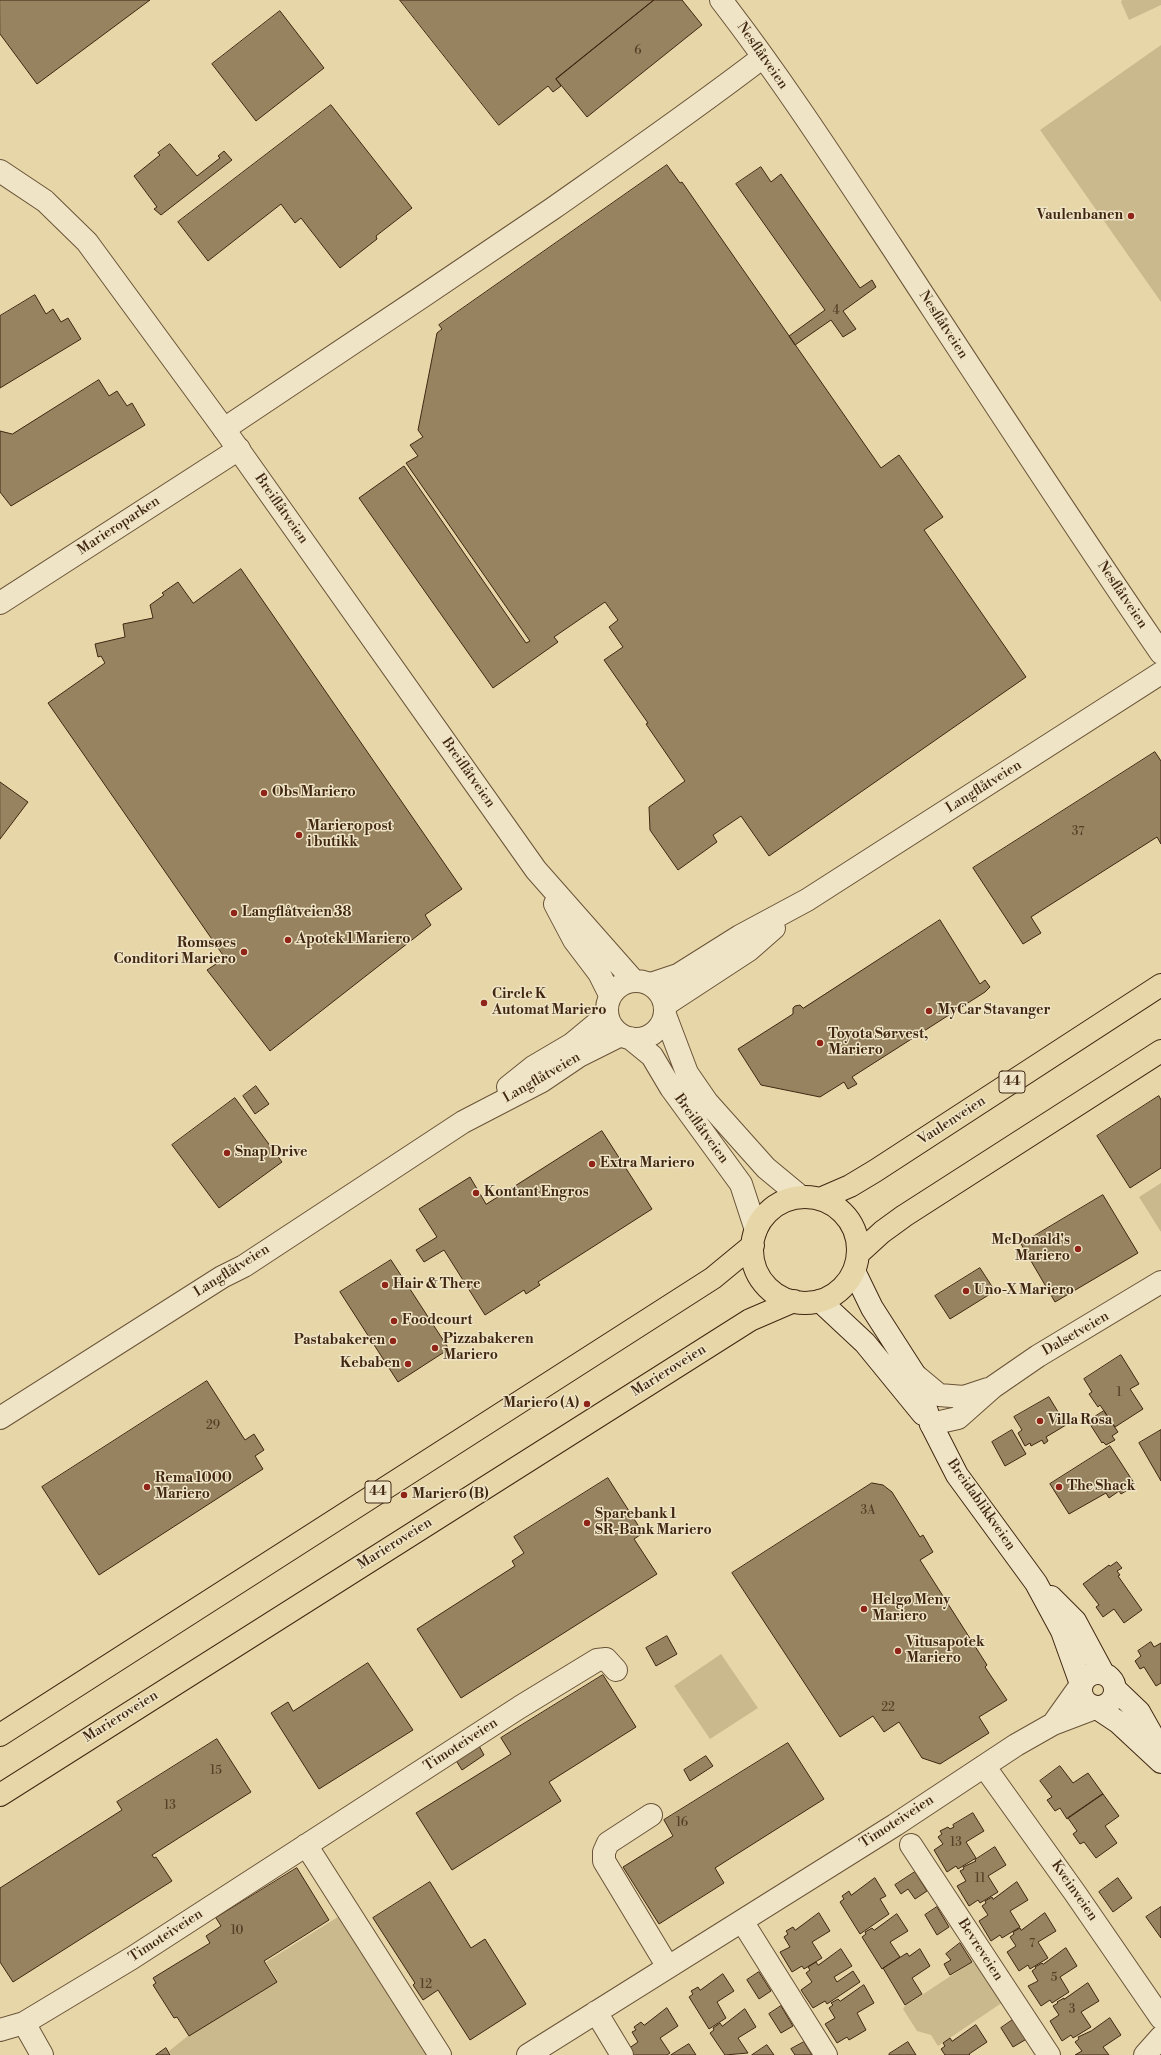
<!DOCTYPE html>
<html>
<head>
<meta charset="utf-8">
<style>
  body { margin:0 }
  canvas { display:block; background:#e7d7a8 }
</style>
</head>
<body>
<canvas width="1161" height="2055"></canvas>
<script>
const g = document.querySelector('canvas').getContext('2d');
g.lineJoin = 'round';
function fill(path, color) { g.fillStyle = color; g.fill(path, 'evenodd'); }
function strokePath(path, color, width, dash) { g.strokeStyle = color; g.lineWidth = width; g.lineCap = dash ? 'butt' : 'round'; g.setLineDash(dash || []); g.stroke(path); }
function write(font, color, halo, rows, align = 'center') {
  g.font = font + ' "Libre Bodoni",serif'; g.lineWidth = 3; g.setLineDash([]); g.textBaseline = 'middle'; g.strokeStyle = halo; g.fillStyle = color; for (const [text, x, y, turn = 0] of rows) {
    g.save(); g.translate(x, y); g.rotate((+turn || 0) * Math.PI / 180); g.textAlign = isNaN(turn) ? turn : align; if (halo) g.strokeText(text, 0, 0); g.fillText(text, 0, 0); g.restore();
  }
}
fill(new Path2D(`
  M1122,0H1161V5L1129,20L1121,2Z
  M1161,45V302L1040,130Z
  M1161,1183V1232L1139,1197Z
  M721,1654L758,1708L710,1739L674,1686Z
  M341,1915L429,2055H171L169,2051L189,2035L277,1980L266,1962Z
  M972,1962L990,1974L1006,2000L938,2046L931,2035L917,2031L903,2009L905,2006Z`), '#cbb98e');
const building = new Path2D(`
  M0,0H150L37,84L0,34Z
  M400,0H654L556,79L561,86L553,92L548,86L499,125Z
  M654,0H682L702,25L587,117L556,79Z
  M280,11L324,68L256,121L212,64Z
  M331,105L412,208L376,236L377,239L340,268L301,218L295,223L281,204L208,261L178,222Z
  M170,144L197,176L220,158L218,156L224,151L232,160L161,215L154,209L157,207L134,176L160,155L158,153Z
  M667,165L680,183L682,182L881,468L899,455L943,517L924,530L1026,677L769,856L741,816L713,835L717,842L678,870L650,830L649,807L685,781L646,724L648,723L604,660L623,647L609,627L618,620L605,602L554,637L558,642L493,688L359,498L404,466L526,643L530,641L406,463L418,456L410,445L423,437L418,430L437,333L442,329L439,325Z
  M761,167L771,182L781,174L860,288L872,280L876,287L843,311L856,329L843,337L831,320L795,345L789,336L825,310L736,184Z
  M35,295L46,314L53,309L61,322L68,318L81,339L0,388V316Z
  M99,380L109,396L117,391L127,406L132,403L145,425L11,506L0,492V431L12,434Z
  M241,569L462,889L425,915L431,925L270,1051L207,970L225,958L48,703L105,663L101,656L98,657L95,644L125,637L123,624L153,618L150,605L164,595L162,593L178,582L193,603Z
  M1155,752L1161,761V844L1157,837L1031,917L1041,933L1023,944L973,868Z
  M0,782L28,802L0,839Z
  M940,920L980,984L985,980L990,987L985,992L852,1077L857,1084L848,1089L844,1082L820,1097L761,1085L738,1049L793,1014V1008L795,1006L800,1005L803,1008Z
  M256,1086L269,1104L255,1114L243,1096Z
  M1159,1096L1161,1100V1168L1130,1188L1097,1136Z
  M235,1098L282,1162L219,1208L172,1145Z
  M602,1131L652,1209L538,1282L540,1285L526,1294L524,1290L485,1315L444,1250L424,1262L416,1250L437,1237L419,1209L470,1177L486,1204Z
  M1103,1195L1138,1253L1055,1302L1021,1244Z
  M391,1260L449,1349L398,1382L340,1292Z
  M980,1268L995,1291L950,1319L935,1296Z
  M1121,1355L1139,1384L1130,1389L1143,1409L1115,1427L1100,1405L1098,1407L1089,1394L1092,1392L1084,1379Z
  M207,1381L245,1440L254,1434L264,1450L255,1456L263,1469L99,1575L42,1487Z
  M1049,1397L1066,1425L1046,1437L1048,1441L1044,1444L1042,1440L1031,1446L1030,1443L1025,1446L1018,1433L1022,1430L1014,1417Z
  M1104,1411L1118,1432L1112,1436L1115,1440L1106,1445L1103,1442L1102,1443L1088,1421Z
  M1012,1430L1026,1454L1005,1466L992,1442Z
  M1161,1430V1481L1139,1443Z
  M1110,1446L1134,1483L1131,1488L1121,1494L1119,1491L1109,1498L1106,1493L1069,1514L1050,1484Z
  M608,1478L643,1533L634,1539L657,1574L461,1698L417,1629L515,1566L512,1561L524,1553L514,1537Z
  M872,1483L883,1485L892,1492L920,1537L923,1535L933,1552L920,1560L987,1665L985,1667L1007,1700L979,1717L989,1733L940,1764L922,1758L899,1722L884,1732L873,1716L840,1737L732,1573Z
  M1117,1562L1122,1568L1117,1571L1120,1575L1118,1576L1142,1610L1124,1623L1114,1609L1103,1617L1096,1607L1099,1605L1083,1584L1109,1565L1110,1566Z
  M667,1636L677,1654L656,1666L646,1648Z
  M1151,1642L1154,1647L1161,1643V1683L1156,1686L1144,1667L1140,1669L1135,1661L1141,1656L1138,1651Z
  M368,1663L413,1730L319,1789L271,1713L288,1702L293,1711Z
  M603,1675L636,1727L549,1782L561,1801L452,1870L416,1813L511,1754L501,1738Z
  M217,1739L251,1792L152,1855L154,1858L156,1857L172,1881L13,1982L0,1962V1888L122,1810L117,1802Z
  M788,1743L824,1799L715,1868L724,1883L659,1924L623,1867L673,1836L664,1820Z
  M478,1744L484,1755L462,1770L455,1759Z
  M706,1756L713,1766L690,1781L684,1770Z
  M1060,1766L1073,1783L1088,1773L1103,1794L1067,1819L1060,1808L1055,1811L1047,1800L1052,1797L1040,1781Z
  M1103,1794L1119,1816L1105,1826L1117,1843L1096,1858L1084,1842L1080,1844L1073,1834L1077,1831L1068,1818Z
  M973,1813L984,1831L966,1842L976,1858L958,1869L956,1866L947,1872L934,1850L943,1844L938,1837L942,1834L940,1831L948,1827L950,1829L954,1827L953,1825Z
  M995,1847L1006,1865L988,1876L998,1892L980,1903L978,1900L969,1906L957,1886L966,1881L960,1871L964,1869L963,1867L976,1861L975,1860Z
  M297,1868L329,1920L264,1961L277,1982L189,2036L177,2017L174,2018L153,1985L156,1983L153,1978L210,1943L206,1936L221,1926L216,1918Z
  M915,1872L927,1891L915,1899L908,1889L901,1894L895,1885Z
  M875,1878L886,1896L880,1899L889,1914L860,1934L840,1902L844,1899L842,1896L849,1891L851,1895Z
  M1118,1878L1132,1898L1113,1912L1099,1892Z
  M430,1882L471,1948L485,1939L526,2004L470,2040L438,1990L423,2000L413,1985L415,1983L373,1918Z
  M1017,1882L1028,1900L1010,1911L1020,1927L1002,1938L1000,1935L991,1941L979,1921L988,1915L982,1906L986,1903L985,1901L992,1897L993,1899Z
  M937,1907L949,1927L937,1935L925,1915Z
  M1161,1907V1938L1146,1917Z
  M819,1913L830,1931L812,1942L822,1958L804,1969L802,1966L792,1972L780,1952L790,1947L784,1937L788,1934L786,1931L793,1927L795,1930Z
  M1045,1913L1056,1931L1038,1942L1048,1958L1030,1969L1028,1965L1019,1971L1007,1952L1016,1946L1010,1937L1014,1934L1013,1932L1020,1928L1021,1930Z
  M897,1914L908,1931L890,1942L900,1957L882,1969L862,1937L866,1934L865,1932L872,1928L874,1930Z
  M960,1943L972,1962L950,1975L944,1964L951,1960L946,1954Z
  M1066,1948L1077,1966L1060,1977L1069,1992L1052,2003L1050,2000L1041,2006L1028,1986L1038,1981L1032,1971L1036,1968L1035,1967L1042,1963L1043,1964Z
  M841,1949L852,1966L834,1977L837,1982L853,1971L860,1982L827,2004L825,2001L813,2008L801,1990L812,1982L806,1973L810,1970L808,1967L816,1962L818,1965Z
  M920,1949L930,1966L912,1978L922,1994L905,2005L883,1968L907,1953L909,1956Z
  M759,1972L771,1991L759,1999L747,1980Z
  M723,1974L734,1991L717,2002L726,2018L709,2029L689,1997L693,1994L691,1991L698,1987L700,1990Z
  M1088,1983L1099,2001L1081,2012L1091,2027L1073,2038L1071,2035L1062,2041L1050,2021L1059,2015L1053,2006L1058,2003L1057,2002L1064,1998V1999Z
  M864,1985L874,2003L857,2013L866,2030L849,2040L847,2037L837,2043L825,2024L835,2018L829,2008L833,2005L831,2003L838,1999L840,2001Z
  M781,2006L793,2026L781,2033L769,2014Z
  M667,2008L678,2026L660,2038L670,2053L667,2055H627L625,2051L638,2042L632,2032L636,2030L634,2027L641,2022L644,2025Z
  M745,2009L756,2027L738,2038L748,2053L725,2055L710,2033L714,2030L713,2028L720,2023L722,2026Z
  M1017,2017L1030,2037L1013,2047L1001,2028Z
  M1110,2018L1121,2035L1103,2047L1109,2055H1075L1082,2051L1075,2042L1079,2039L1078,2037L1091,2031Z
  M976,2025L987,2042L969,2054L970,2055H945L941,2049L945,2046L943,2043L950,2038L952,2041Z
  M804,2042L812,2055H795L791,2049Z
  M908,2042L916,2055H889V2054Z
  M689,2044L696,2055H671Z
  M767,2045L774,2055H752Z
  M166,2048L170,2055H156Z`);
fill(building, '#978360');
strokePath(building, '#412712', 1);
const minor = new Path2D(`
  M721,0C782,79 837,164 892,247C981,383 1069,519 1161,653
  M224,429C334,356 443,283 552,209C623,159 694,110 763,57
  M0,603L239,449
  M651,984L678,975L740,936L807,900L1161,673
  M665,1005L749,950L774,928
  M915,1375L939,1395L964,1397L988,1389
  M931,1424L958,1418L993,1387L1038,1356L1161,1282
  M1053,1724L1080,1686
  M984,1766L1075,1893L1161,2018
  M651,1815L608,1843L604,1852V1861L668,1967
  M306,1845L440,2055
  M911,1845L1049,2055
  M742,1921L826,2055
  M596,2012L622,2055
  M24,2023L42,2055
  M0,2030L24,2023L132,1958L520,1707L597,1660L606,1659L616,1670
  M528,2055L895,1825L1016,1745L1053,1724L1095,1708
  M1145,2055L1161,2037`);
const tertiary = new Path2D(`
  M0,171L45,201L87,242L224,429L536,870L633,980
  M555,904L574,940L599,973L610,995
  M607 1010a29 29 0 1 1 58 0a29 29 0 1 1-58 0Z
  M665,1015L687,1073L707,1102L766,1168L801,1197
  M630,1038L652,1056L671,1088L741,1184L756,1230
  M508,1087L533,1067L572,1044L607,1015
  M0,1418L222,1277L244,1266L463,1122L542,1081L579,1056L621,1035`);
const secondary = new Path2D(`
  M854,1271L872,1308L915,1375L931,1424L957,1475L1036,1583L1062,1631L1081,1684
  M820,1301L865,1343L923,1414
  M1051,1597L1075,1621L1103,1673
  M1081 1690a17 17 0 1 1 34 0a17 17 0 1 1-34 0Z
  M1116,1690L1139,1712L1161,1751
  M1097,1708L1118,1722L1161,1762`);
const primary = new Path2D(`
  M752 1250a53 53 0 1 1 106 0a53 53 0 1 1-106 0Z
  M820,1199L850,1186L875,1171L1161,985
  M858,1254L882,1232L904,1216L1161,1051
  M0,1735L713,1278L753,1245
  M0,1795L750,1320L794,1301`);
strokePath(minor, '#6a5338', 24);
strokePath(tertiary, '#6a5338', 24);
strokePath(secondary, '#412712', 24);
strokePath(primary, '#412712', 24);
strokePath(minor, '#efe5c6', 22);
strokePath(tertiary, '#efe5c6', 22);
strokePath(secondary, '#efe5c6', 22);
strokePath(primary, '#e7d7a8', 22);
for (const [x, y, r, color] of [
  [1131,216,4,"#8f2418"],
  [264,793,4,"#8f2418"],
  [299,835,4,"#8f2418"],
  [234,913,4,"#8f2418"],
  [288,940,4,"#8f2418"],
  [244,952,4,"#8f2418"],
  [484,1003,4,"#8f2418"],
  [929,1011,4,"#8f2418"],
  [820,1043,4,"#8f2418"],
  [227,1153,4,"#8f2418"],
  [592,1164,4,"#8f2418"],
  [476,1193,4,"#8f2418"],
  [1078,1249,4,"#8f2418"],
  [385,1285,4,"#8f2418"],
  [966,1291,4,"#8f2418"],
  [394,1321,4,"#8f2418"],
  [393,1341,4,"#8f2418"],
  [435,1348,4,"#8f2418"],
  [408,1364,4,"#8f2418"],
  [587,1404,4,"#8f2418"],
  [1040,1421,4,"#8f2418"],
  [147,1487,4,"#8f2418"],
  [1059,1487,4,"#8f2418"],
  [404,1495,4,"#8f2418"],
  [587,1523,4,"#8f2418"],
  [864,1609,4,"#8f2418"],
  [898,1651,4,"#8f2418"]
]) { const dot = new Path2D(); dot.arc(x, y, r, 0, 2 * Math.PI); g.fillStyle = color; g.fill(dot); strokePath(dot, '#efe5c6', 1.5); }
write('12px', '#563e26', null, [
  ["6",638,51],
  ["4",836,311],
  ["37",1078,832],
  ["1",1119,1393],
  ["29",213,1426],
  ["3A",868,1511],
  ["22",888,1708],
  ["15",216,1771],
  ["13",170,1806],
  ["16",682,1823],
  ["13",956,1843],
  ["11",980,1879],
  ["10",237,1931],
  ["7",1032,1944],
  ["5",1054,1978],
  ["12",426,1985],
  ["3",1072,2010]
]);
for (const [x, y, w] of [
  [1012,1082,26],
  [378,1492,26]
]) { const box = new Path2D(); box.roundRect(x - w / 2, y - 11, w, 22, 3); g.fillStyle = '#efe5c6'; g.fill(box); strokePath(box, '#412712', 1); }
write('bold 13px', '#412712', null, [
  ["44",1012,1082],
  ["44",378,1492]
]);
write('14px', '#412712', '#efe5c6', [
  ["Nesflåtveien",762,56,55],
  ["Nesflåtveien",943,325,57],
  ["Breiflåtveien",281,509,55],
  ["Marieroparken",119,526,-33],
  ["Nesflåtveien",1122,595,56],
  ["Breiflåtveien",468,773,55],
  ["Langflåtveien",984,787,-32],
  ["Langflåtveien",542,1078,-30],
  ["Vaulenveien",952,1121,-33],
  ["Breiflåtveien",701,1129,54],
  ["Langflåtveien",232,1271,-32],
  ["Dalsetveien",1076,1334,-30],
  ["Marieroveien",669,1371,-32],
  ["Breidablikkveien",981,1505,55],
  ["Marieroveien",395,1544,-32],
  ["Marieroveien",121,1717,-32],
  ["Timoteiveien",461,1745,-33],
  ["Timoteiveien",897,1822,-33],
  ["Kveinveien",1074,1891,55],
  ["Timoteiveien",166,1936,-33],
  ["Bevreveien",980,1950,57]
]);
write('bold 14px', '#412712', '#efe5c6', [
  ["Vaulenbanen",1123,216,"right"],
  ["Obs Mariero",272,793],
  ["Mariero post",307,827],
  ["i butikk",307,843],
  ["Langflåtveien 38",242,913],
  ["Apotek 1 Mariero",296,940],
  ["Romsøes",236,944,"right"],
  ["Conditori Mariero",236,960,"right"],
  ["Circle K",492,995],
  ["Automat Mariero",492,1011],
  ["MyCar Stavanger",937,1011],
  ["Toyota Sørvest,",828,1035],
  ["Mariero",828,1051],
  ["Snap Drive",235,1153],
  ["Extra Mariero",600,1164],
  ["Kontant Engros",484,1193],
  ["McDonald's",1070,1241,"right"],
  ["Mariero",1070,1257,"right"],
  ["Hair & There",393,1285],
  ["Uno-X Mariero",974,1291],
  ["Foodcourt",402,1321],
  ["Pizzabakeren",443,1340],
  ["Mariero",443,1356],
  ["Pastabakeren",385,1341,"right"],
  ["Kebaben",400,1364,"right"],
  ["Mariero (A)",579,1404,"right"],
  ["Villa Rosa",1048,1421],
  ["Rema 1000",155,1479],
  ["Mariero",155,1495],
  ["The Shack",1067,1487],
  ["Mariero (B)",412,1495],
  ["Sparebank 1",595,1515],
  ["SR-Bank Mariero",595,1531],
  ["Helgø Meny",872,1601],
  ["Mariero",872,1617],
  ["Vitusapotek",906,1643],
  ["Mariero",906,1659]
], 'left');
</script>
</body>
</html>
